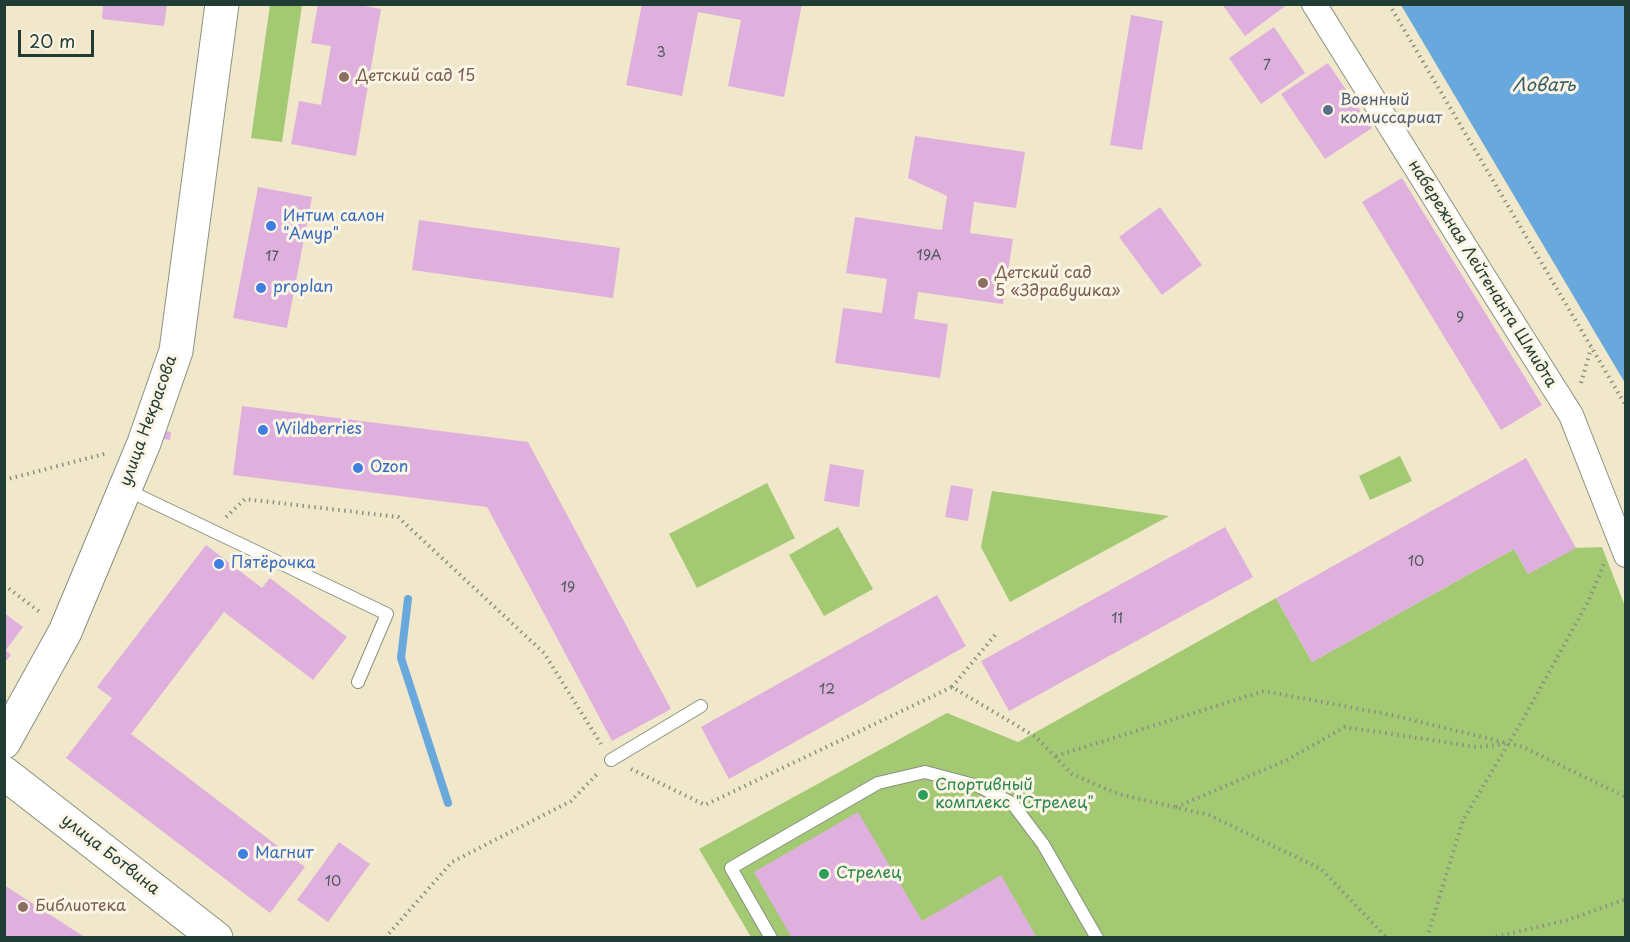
<!DOCTYPE html>
<html>
<head>
<meta charset="utf-8">
<style>
  body { margin:0 }
  #map { position:relative; width:1630px; height:942px; overflow:hidden; background:#f1e7ca; font-family:"Playpen Sans",sans-serif }
  canvas { display:block }
  .frame { position:absolute; inset:0; border:6px solid #1f3d34; pointer-events:none }
  .scale { position:absolute; left:18px; top:30px; width:76px; height:27px; box-sizing:border-box; border:3px solid #1f3d34; border-top:0; padding-left:8px; font-size:18px; line-height:21px; white-space:nowrap; color:#1f3d34; -webkit-text-stroke:4px #fcf5e5; paint-order:stroke }
</style>
</head>
<body>
<div id="map">
<canvas width="1630" height="942"></canvas>
<div class="frame"></div>
<div class="scale">20 m</div>
</div>
<script>
const g = document.querySelector('canvas').getContext('2d');
g.lineJoin = 'round';
function fill(path, color) { g.fillStyle = color; g.fill(path, 'evenodd'); }
function strokePath(path, color, width, dash) { g.strokeStyle = color; g.lineWidth = width; g.lineCap = dash ? 'butt' : 'round'; g.setLineDash(dash || []); g.stroke(path); }
function write(font, color, halo, rows, align = 'center') {
  g.font = font + ' "Playpen Sans",sans-serif'; g.lineWidth = 6; g.setLineDash([]); g.textBaseline = 'middle'; g.strokeStyle = halo; g.fillStyle = color; for (const [text, x, y, turn = 0] of rows) {
    g.save(); g.translate(x, y); g.rotate((+turn || 0) * Math.PI / 180); g.textAlign = isNaN(turn) ? turn : align; if (halo) g.strokeText(text, 0, 0); g.fillText(text, 0, 0); g.restore();
  }
}
fill(new Path2D(`
  M270,5H302L282,142L251,138Z
  M1400,456L1412,481L1370,500L1359,476Z
  M767,483L795,538L697,588L669,534Z
  M992,491L1169,516L1010,602L981,547Z
  M838,527L873,589L824,616L789,555Z
  M1602,547L1625,606V937H751L699,849L947,713L1018,742L1276,598L1312,662L1514,549L1528,574L1575,548Z`), '#a4c973');
fill(new Path2D(`
  M1401,5H1625V383Z`), '#69a8dc');
strokePath(new Path2D(`
  M408,599L401,658L448,803`), '#69a8dc', 8);
fill(new Path2D(`
  M103,4H167L164,26L102,19Z
  M318,4H354L381,9L356,156L291,144L299,101L321,105L331,46L311,43Z
  M642,4H802L784,97L728,86L741,20L698,12L682,96L626,85Z
  M1222,4H1288L1245,36Z
  M1131,15L1163,21L1142,150L1110,145Z
  M1274,27L1305,73L1261,104L1229,58Z
  M1328,63L1372,128L1325,159L1281,94Z
  M915,136L1025,152L1016,208L974,202L970,233L1013,239L1003,304L918,292L914,319L948,324L940,378L835,363L843,308L882,313L887,279L846,273L855,217L942,230L947,196L908,178Z
  M1402,178L1542,405L1501,430L1362,202Z
  M258,187L312,197L287,328L233,318Z
  M1160,207L1202,265L1162,295L1119,237Z
  M419,220L620,248L613,298L412,270Z
  M242,406L528,442L671,709L612,741L487,507L233,475Z
  M165,431L171,432L170,440L164,439Z
  M1526,458L1576,548L1528,574L1514,549L1312,662L1276,598Z
  M830,464L864,470L859,507L824,501Z
  M951,485L973,489L968,521L945,517Z
  M1225,527L1253,577L1009,711L981,661Z
  M206,545L262,588L270,578L347,637L313,680L224,612L131,734L305,867L270,913L66,758L112,698L97,687Z
  M937,595L966,646L729,779L701,727Z
  M4,613L23,627L6,650L11,655L4,663Z
  M858,812L922,921L1001,875L1037,938H792L754,872Z
  M339,842L370,864L328,922L297,900Z
  M4,885L86,938H4Z`), '#dfb0de');
const lane = new Path2D(`
  M127,490L387,614L358,682
  M611,760L701,706
  M771,938L731,868L878,783L925,772L978,786L1012,803L1043,844L1097,938`);
const street = new Path2D(`
  M1314,4L1487,282L1571,415L1626,555`);
const secondary = new Path2D(`
  M4,742L65,632L144,443L176,351L222,4
  M4,773L216,938`);
strokePath(lane, '#88927f', 14);
strokePath(street, '#88927f', 26);
strokePath(secondary, '#88927f', 35);
strokePath(new Path2D(`
  M1389,4L1626,406
  M1581,383L1591,348
  M4,480L108,453
  M226,517L245,499L398,517L544,653L601,744
  M4,585L41,613
  M995,635L952,687L1036,737L1072,774L1118,794L1209,815L1321,869L1387,938
  M1056,756L1264,691L1396,716L1523,747L1626,797
  M631,769L705,805L952,687
  M1176,807L1287,760L1345,727L1478,747L1505,744
  M385,938L452,862L571,801L598,773
  M1427,938L1463,820L1525,716L1589,600L1604,564
  M1490,938L1568,920L1626,899`), '#88927f', 4, [1.5, 4.5]);
strokePath(lane, '#fff', 12);
strokePath(street, '#fff', 24);
strokePath(secondary, '#fff', 33);
for (const [x, y, r, color] of [
  [344,77,6,"#8d6e63"],
  [1328,110,6,"#5c6f8a"],
  [271,226,6,"#3f7fe0"],
  [983,283,6,"#8d6e63"],
  [261,288,6,"#3f7fe0"],
  [263,430,6,"#3f7fe0"],
  [358,468,6,"#3f7fe0"],
  [219,564,6,"#3f7fe0"],
  [923,795,6,"#2e9e5b"],
  [243,854,6,"#3f7fe0"],
  [824,874,6,"#2e9e5b"],
  [23,907,6,"#8d6e63"]
]) { const dot = new Path2D(); dot.arc(x, y, r, 0, 2 * Math.PI); g.fillStyle = color; g.fill(dot); strokePath(dot, '#fcf5e5', 2); }
write('14px', '#4f5a5e', null, [
  ["3",661,53],
  ["7",1267,66],
  ["19А",929,256],
  ["17",272,257],
  ["9",1460,318],
  ["10",1416,562],
  ["19",568,588],
  ["11",1117,619],
  ["12",827,690],
  ["10",333,882]
]);
write('16px', '#785e54', '#fcf5e5', [
  ["Детский сад 15",356,77],
  ["Детский сад",995,274],
  ["5 «Здравушка»",995,292],
  ["Библиотека",35,907]
], 'left');
write('16px', '#4e5e75', '#fcf5e5', [
  ["Военный",1340,101],
  ["комиссариат",1340,119]
], 'left');
write('16px', '#366cbe', '#fcf5e5', [
  ["Интим салон",283,217],
  ["\"Амур\"",283,235],
  ["proplan",273,288],
  ["Wildberries",275,430],
  ["Ozon",370,468],
  ["Пятёрочка",231,564],
  ["Магнит",255,854]
], 'left');
write('16px', '#1f3d34', '#fcf5e5', [
  ["набережная Лейтенанта Шмидта",1482,274,58],
  ["улица Некрасова",149,421,-70],
  ["улица Ботвина",110,855,38]
]);
write('16px', '#27864d', '#fcf5e5', [
  ["Спортивный",935,786],
  ["комплекс \"Стрелец\"",935,804],
  ["Стрелец",836,874]
], 'left');
write('italic 18px', '#355d66', '#fcf5e5', [
  ["Ловать",1544,86]
]);
</script>
</body>
</html>
